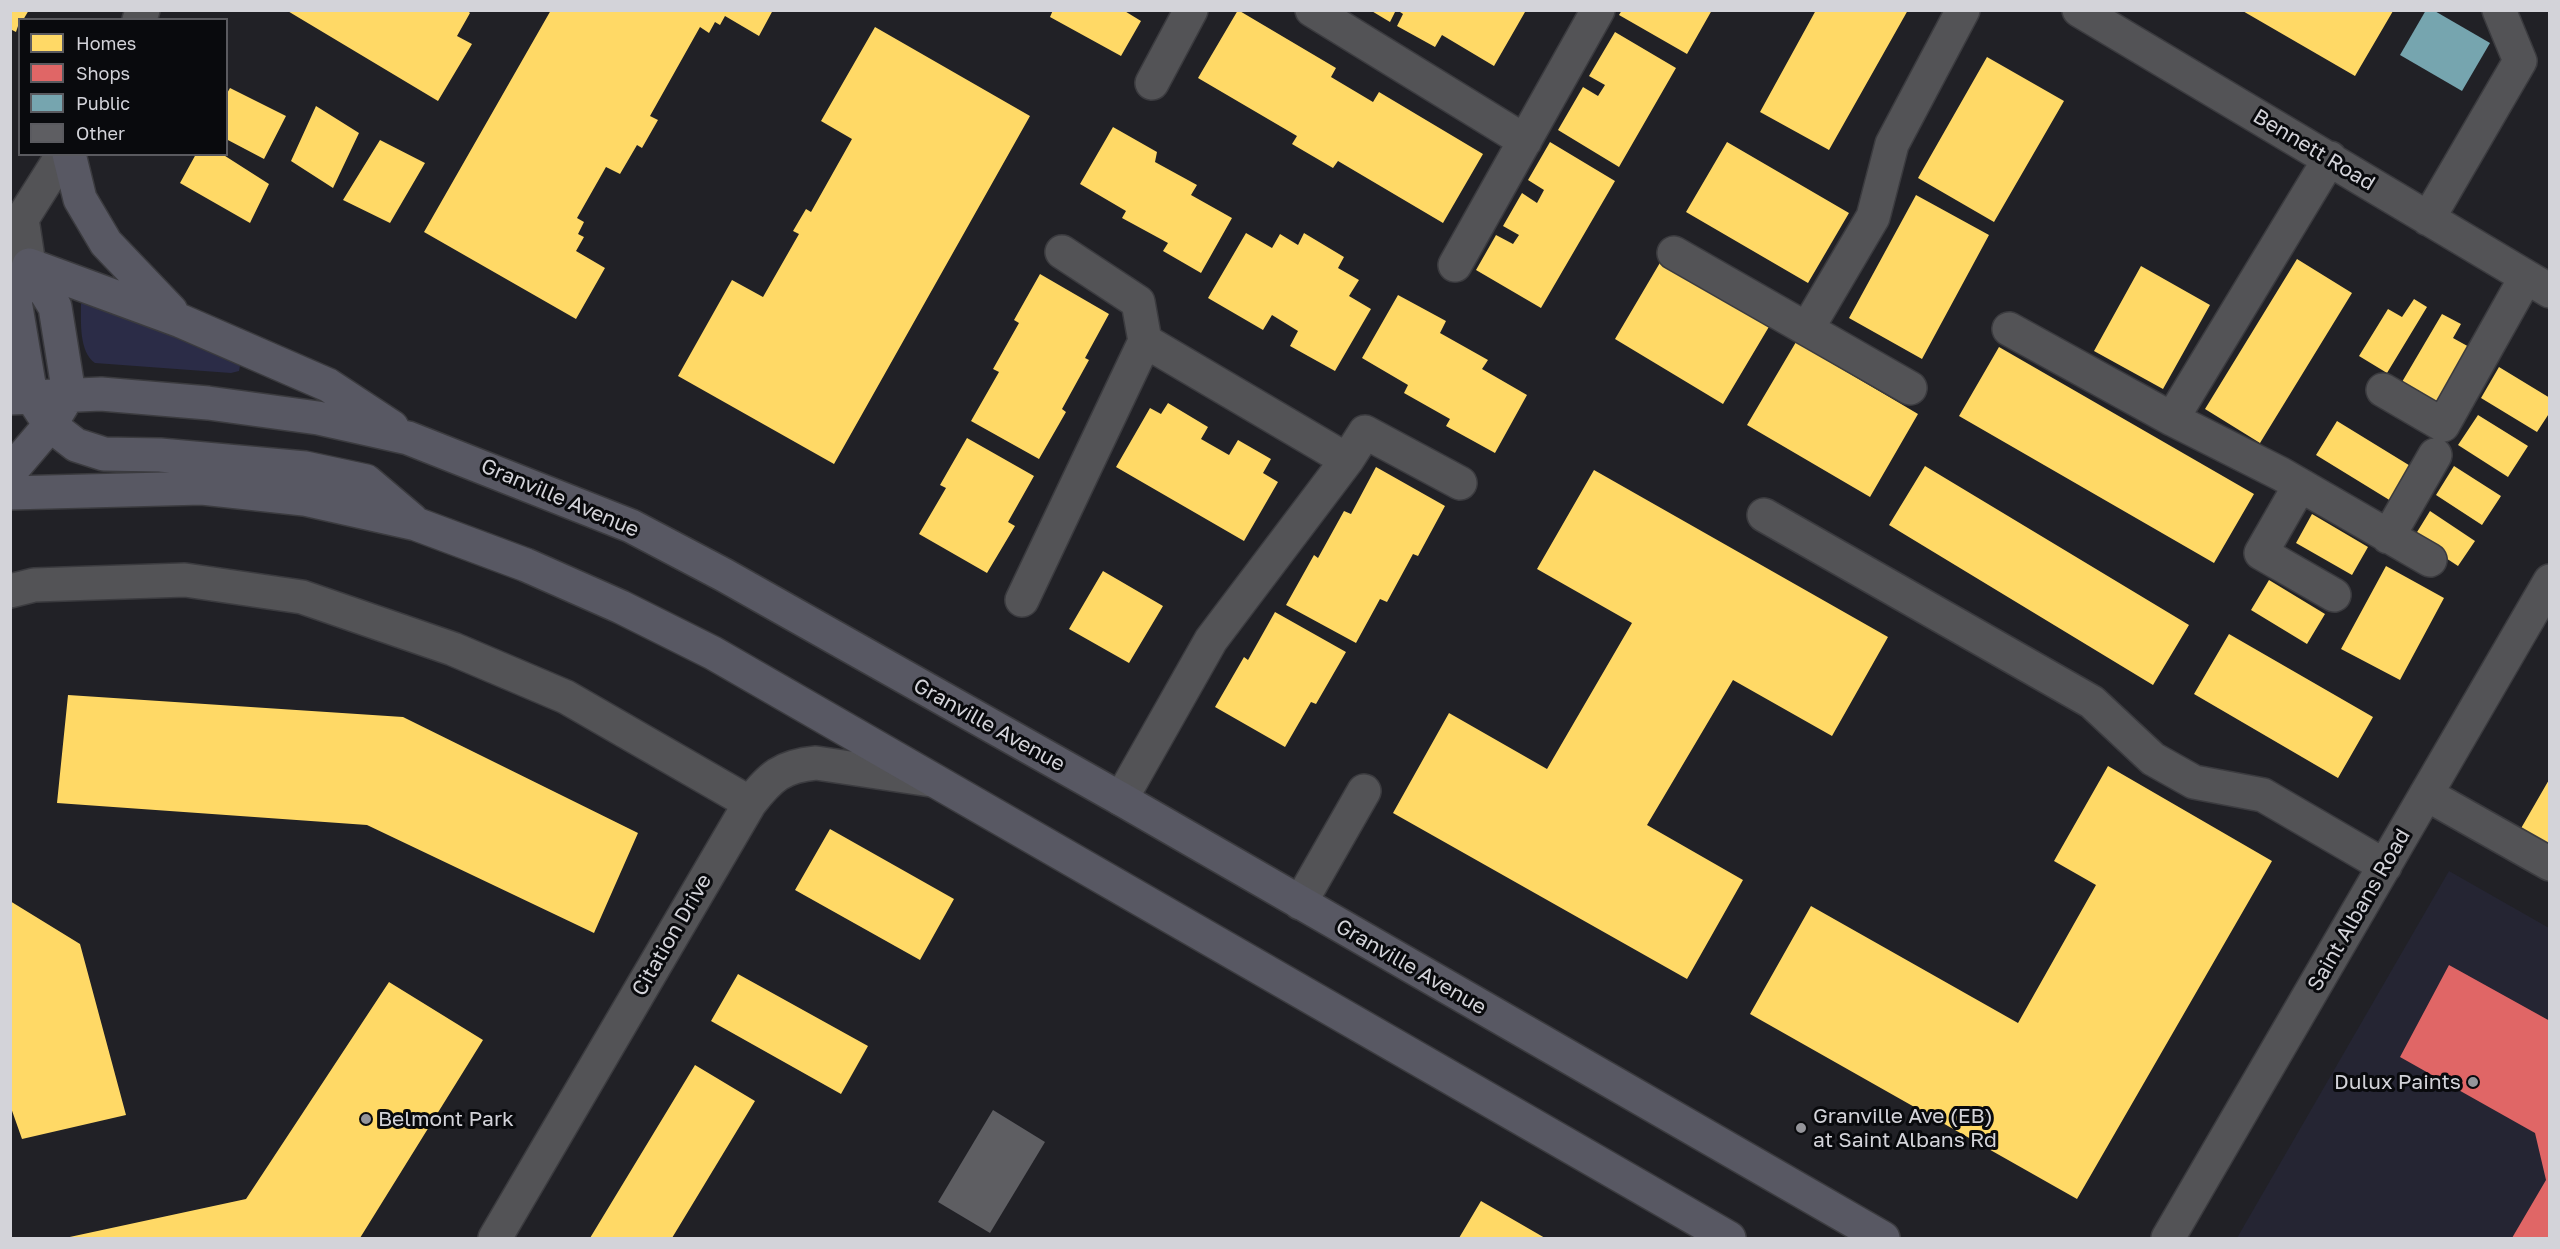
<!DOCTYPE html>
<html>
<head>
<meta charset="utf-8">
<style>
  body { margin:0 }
  #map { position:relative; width:2560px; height:1249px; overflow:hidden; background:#212126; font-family:"Golos Text",sans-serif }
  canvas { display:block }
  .frame { position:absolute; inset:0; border:12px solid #d3d3d9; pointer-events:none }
  .legend { position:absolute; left:18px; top:18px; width:210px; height:138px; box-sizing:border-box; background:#090a0d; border:2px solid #5a5a5f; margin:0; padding:8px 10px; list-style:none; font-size:18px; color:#d3d3d9 }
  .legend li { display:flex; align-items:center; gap:12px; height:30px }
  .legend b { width:30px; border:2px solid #5a5a5f }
</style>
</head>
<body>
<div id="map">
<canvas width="2560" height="1249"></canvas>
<div class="frame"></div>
<ul class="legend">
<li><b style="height:16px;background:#ffd966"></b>Homes</li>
<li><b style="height:16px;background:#e06666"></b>Shops</li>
<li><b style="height:16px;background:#76a5af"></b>Public</li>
<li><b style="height:16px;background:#5e5e62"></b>Other</li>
</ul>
</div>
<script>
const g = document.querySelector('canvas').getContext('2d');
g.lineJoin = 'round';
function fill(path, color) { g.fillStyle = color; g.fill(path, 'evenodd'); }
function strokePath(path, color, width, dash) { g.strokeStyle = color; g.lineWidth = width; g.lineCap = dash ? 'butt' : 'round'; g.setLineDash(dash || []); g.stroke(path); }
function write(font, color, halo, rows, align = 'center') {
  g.font = font + ' "Golos Text",sans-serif'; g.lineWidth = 6; g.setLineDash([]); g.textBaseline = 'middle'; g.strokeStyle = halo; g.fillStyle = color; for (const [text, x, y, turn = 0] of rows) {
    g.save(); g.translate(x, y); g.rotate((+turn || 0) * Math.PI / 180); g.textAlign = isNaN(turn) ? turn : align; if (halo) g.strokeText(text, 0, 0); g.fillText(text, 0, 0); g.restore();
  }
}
fill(new Path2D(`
  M2449,871L2549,928V1238H2237Z`), '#252533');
fill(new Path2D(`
  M92,296L232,361L240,366L239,371L231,373L95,363C79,352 81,322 81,304Z`), '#2b2c47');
fill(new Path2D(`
  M10,10H29L23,20H20L16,32L10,29Z
  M286,10H467L470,13L457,36L472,44L438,101Z
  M551,10H773L759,36L725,16L720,25L715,22L709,33L700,27L650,116L658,120L642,148L637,145L620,174L606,167L577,218L584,222L578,234L584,237L576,251L605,268L576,319L424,232Z
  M1053,10H1123L1141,21L1121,56L1050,17Z
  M1238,10L1336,68L1331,77L1373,102L1379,92L1483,154L1443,223L1338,161L1333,168L1292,144L1297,136L1198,78Z
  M1370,10H1396L1390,22Z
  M1397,10H1522L1525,12L1494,66L1442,35L1435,47L1397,26L1403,14Z
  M1622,10H1712L1687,54L1619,15Z
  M1816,10H1908L1829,150L1760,112Z
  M2241,10H2391L2393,11L2355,76Z
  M875,27L1030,116L834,464L678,376L732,280L763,297L799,234L793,231L806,209L811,212L852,139L821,121Z
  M1615,32L1676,68L1619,167L1558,130L1583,87L1598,96L1605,85L1589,76Z
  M1987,57L2064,101L1994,222L1918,178Z
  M230,88L286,116L264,159L226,139V95Z
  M316,106L359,133L333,188L291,161Z
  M1113,127L1157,152L1155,162L1197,185L1191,195L1232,218L1201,273L1163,251L1168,243L1122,218L1126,211L1080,184Z
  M380,140L425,163L390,223L343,200Z
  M1550,142L1615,181L1541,308L1476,270L1496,235L1513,244L1519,235L1503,226L1522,193L1537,203L1544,190L1528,180Z
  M1727,142L1849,213L1808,283L1686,212Z
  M196,154H222L269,184L250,223L180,183Z
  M1916,195L1989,235L1922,359L1849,318Z
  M1246,233L1272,248L1280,234L1298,245L1304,233L1344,257L1338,268L1359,280L1349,296L1371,309L1335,371L1290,346L1298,331L1272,315L1263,330L1208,298Z
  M2297,259L2352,293L2260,443L2205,409Z
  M1661,261L1770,325L1723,404L1615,339Z
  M2141,266L2210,305L2163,389L2094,351Z
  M1040,274L1109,314L1085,358L1089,360L1062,409L1066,412L1039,459L971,421L999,372L993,369L1019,323L1014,320Z
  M1398,295L1446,321L1440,333L1488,360L1482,369L1527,395L1495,453L1446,426L1450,419L1404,393L1408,385L1362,358Z
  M2414,299L2427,307L2387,373L2359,356L2388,309L2402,317Z
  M2442,314L2461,324L2453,338L2471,348L2438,404L2402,382Z
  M1796,342L1918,414L1870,497L1747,425Z
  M1999,347L2254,494L2214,563L1959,416Z
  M2499,367L2550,398V412L2537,432L2481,398Z
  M1168,403L1208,427L1201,439L1229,455L1238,440L1271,459L1263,473L1278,482L1244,541L1116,467L1150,408L1161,414Z
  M2478,415L2528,446L2508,477L2458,445Z
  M2337,421L2412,467L2391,501L2316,455Z
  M967,438L1034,476L1008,522L1015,526L987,573L919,534L946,488L940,485Z
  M1925,466L2189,625L2153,685L1889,525Z
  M2454,466L2501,496L2482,525L2436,495Z
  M1376,467L1445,506L1418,556L1413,554L1387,602L1380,599L1356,643L1286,605L1314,555L1318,558L1344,511L1351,514Z
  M1594,470L1888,637L1832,736L1733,680L1647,825L1743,880L1687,979L1393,813L1449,713L1547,769L1632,623L1537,569Z
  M2430,511L2475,541L2458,566L2414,537Z
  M2312,514L2368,547L2352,575L2296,543Z
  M2386,566L2444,598L2400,680L2341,649Z
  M1103,571L1163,606L1129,663L1069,629Z
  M2269,580L2325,614L2307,644L2251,610Z
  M1275,612L1346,652L1316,704L1311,702L1285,747L1215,707L1244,657L1248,660Z
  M2229,634L2373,717L2338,778L2194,694Z
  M68,695L403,717L638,833L594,933L367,825L57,803Z
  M2108,766L2272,861L2077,1199L1750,1014L1811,906L2018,1023L2096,885L2054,861Z
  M2550,778V856L2516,837Z
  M830,829L954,899L920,960L795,890Z
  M10,901L80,944L126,1115L22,1139L10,1105Z
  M738,974L868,1046L841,1094L711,1021Z
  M389,982L483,1040L360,1238H65L246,1199Z
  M695,1065L755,1101L672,1238H590Z
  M1481,1201L1545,1238H1459Z`), '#ffd966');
fill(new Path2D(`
  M2449,965L2550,1021V1238H2512L2546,1180L2535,1133L2400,1057Z`), '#e06666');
fill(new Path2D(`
  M2426,10H2433L2490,43L2462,91L2400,55Z`), '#76a5af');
fill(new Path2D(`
  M993,1110L1045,1142L990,1233L938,1202Z`), '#5e5e62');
const minor = new Path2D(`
  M1312,10L1525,141
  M2079,10L2550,291
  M139,20L143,10
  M1152,83L1191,10
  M2428,219L2520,61L2499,10
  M10,226L22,219L63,154
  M1062,252L1138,302L1145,341
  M1674,253L1910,388
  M10,258L29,265L22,219
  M1455,265L1598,10
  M1807,329L1873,217L1892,144L1963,10
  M2009,329L2172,419L2281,474L2430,560
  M2383,390L2443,425L2526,277
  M2172,419L2330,158
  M2300,485L2261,553L2334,595
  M1764,515L2092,702L2153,759L2194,782L2263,795L2385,866
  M2388,537L2435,455
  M10,591L34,585L185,580L302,597L453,649L566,697L750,803
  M1022,600L1145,341L1347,460
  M2426,794L2550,864
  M1121,799L1211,640L1347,460L1365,432L1460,483
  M1300,903L1364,791
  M495,1238L750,803C770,777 782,766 816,763L931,780
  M2168,1238L2550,581`);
const major = new Path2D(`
  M69,154L80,199L106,243L171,311
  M29,265L15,301L31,396L50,425L76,445L104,454L160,455L305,468L366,481L412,520
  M29,265L181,321L328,385L392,427
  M10,398L101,394L208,403L318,418L408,438L631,526L724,575L1121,799L1883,1238
  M10,472L50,425L69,394L55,307L29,265
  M10,493L202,488L304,499L416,524L526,565L621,607L713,653L1729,1238`);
strokePath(minor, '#3b3b3f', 36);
strokePath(major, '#3b3b3f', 36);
strokePath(minor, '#535356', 33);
strokePath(major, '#585863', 33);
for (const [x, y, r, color] of [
  [2473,1082,6,"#95959a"],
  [366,1119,6,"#95959a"],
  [1801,1128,6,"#95959a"]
]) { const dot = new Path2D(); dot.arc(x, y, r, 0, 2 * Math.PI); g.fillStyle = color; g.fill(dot); strokePath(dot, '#090a0d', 2); }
write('21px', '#d3d3d9', '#090a0d', [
  ["Bennett Road",2314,150,31],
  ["Granville Avenue",560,498,23],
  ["Granville Avenue",989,725,29],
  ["Saint Albans Road",2359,910,-60],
  ["Citation Drive",672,935,-60],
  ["Granville Avenue",1411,967,30]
]);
write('21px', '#d3d3d9', '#090a0d', [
  ["Dulux Paints",2461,1082,"right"],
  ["Granville Ave (EB)",1813,1116],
  ["at Saint Albans Rd",1813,1140],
  ["Belmont Park",378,1119]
], 'left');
</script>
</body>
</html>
